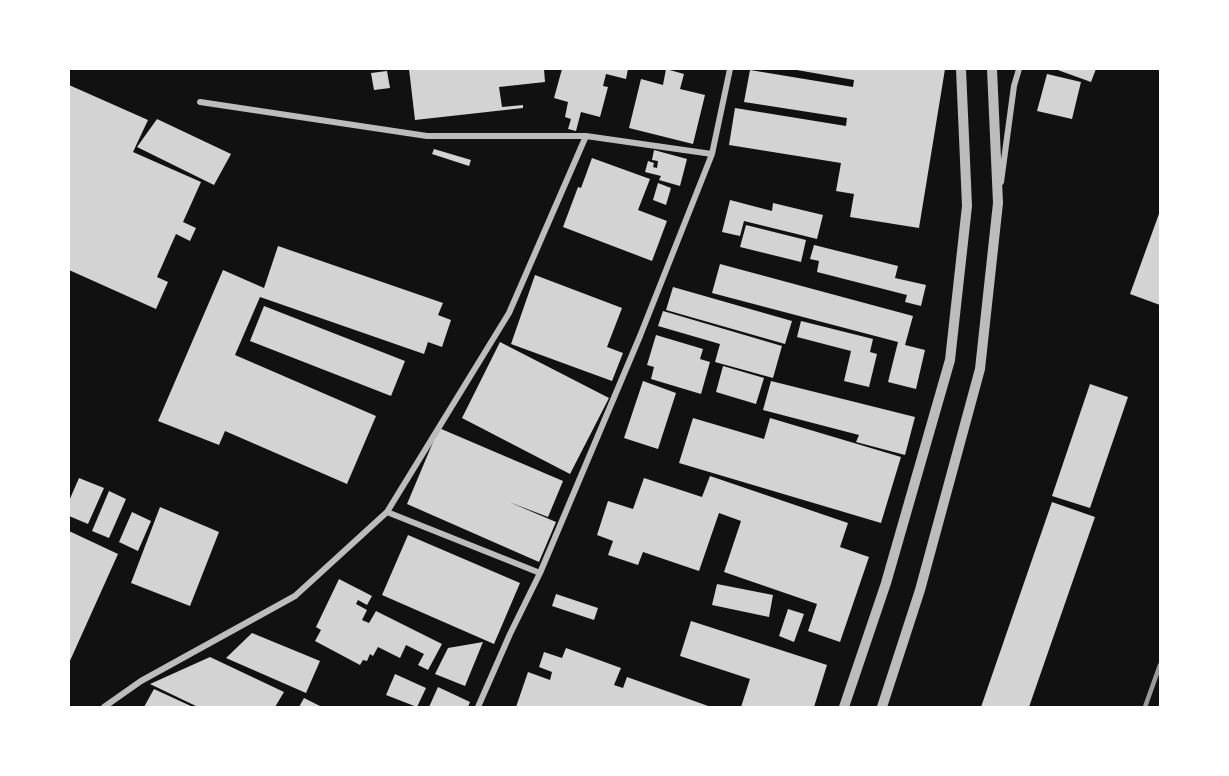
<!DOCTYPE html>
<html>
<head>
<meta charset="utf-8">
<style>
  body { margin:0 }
  #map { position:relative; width:1229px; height:776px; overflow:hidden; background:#111; font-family:Raleway,sans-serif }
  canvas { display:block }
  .frame { position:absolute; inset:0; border:70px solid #fff; pointer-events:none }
</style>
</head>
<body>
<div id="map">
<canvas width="1229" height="776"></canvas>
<div class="frame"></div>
</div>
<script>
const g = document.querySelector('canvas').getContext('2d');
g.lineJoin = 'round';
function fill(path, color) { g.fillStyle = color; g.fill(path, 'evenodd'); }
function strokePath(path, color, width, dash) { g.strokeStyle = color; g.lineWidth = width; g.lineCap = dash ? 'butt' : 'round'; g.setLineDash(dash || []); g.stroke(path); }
fill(new Path2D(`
  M409,69H544L545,82L499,87L502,107L523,105V108L415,120Z
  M562,69H628L626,79L606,74L603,86L608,87L600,117L581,112L576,131L568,129L571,119L565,117L568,102L554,98Z
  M666,69L684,74L680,89L705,95L693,144L629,128L641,79L663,85Z
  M791,69H945L919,228L850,217L854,194L836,191L841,163L729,145L735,108L846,126L847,118L744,102L750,70L853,87L854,80Z
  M1055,69H1096L1091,82Z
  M387,71L390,88L374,90L371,73Z
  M1047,74L1081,82L1072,119L1037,111Z
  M69,85L148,120L133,152L201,182L183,222L196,228L190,241L176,234L157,277L168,282L156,309L69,270Z
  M157,119L231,154L214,185L137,147Z
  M434,149L471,160L469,166L432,154Z
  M654,150L687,159L680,186L659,180L661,176L645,172L648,161L654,163L653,167L657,168L658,161L652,160Z
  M592,158L650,179L638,210L667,221L652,261L563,227L578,187L581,188Z
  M658,183L671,188L666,205L653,200Z
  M730,200L772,211L773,203L823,215L817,239L744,221L740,236L722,232Z
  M1160,211V305L1130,294Z
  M746,225L806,240L801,262L740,247Z
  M814,245L898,266L895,278L926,285L921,306L905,302L907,295L817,272L819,261L810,259Z
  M278,246L443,303L438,315L451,320L442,347L428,342L424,354L260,297L235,355L376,416L347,484L225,431L219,445L158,421L223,270L264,288Z
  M720,264L913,316L905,345L925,350L916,389L888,382L898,342L712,293Z
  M535,275L622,308L607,347L623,353L612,381L511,344Z
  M673,287L792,321L785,344L666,310Z
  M264,306L405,361L391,396L250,341Z
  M663,311L782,346L773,378L715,362L720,344L658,326Z
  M801,321L873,339L870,352L877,354L869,387L844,381L851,351L797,337Z
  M656,335L703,349L700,359L710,362L701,394L651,379L654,367L647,365Z
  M500,342L609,398L570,474L462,418Z
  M723,366L764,378L756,404L716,392Z
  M643,381L676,393L658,449L624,438Z
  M771,381L915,417L905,455L856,442L859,435L763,410Z
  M1090,384L1128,397L1090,508L1052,496Z
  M693,418L764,439L770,418L901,457L881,523L679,463Z
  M439,428L563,481L548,517L509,502L556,522L539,562L407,504Z
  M710,476L848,523L840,547L869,557L840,642L808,631L817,604L724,572L741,521L719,513L699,571L643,552L638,565L608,555L613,541L597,535L608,501L633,509L644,478L702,497Z
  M79,478L104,488L88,524L69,516V501Z
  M109,491L126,499L109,538L92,531Z
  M1052,502L1095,517L1029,707H981Z
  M160,507L219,532L190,606L131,583Z
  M132,512L151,521L138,551L119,542Z
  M69,531L118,554L69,663Z
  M408,535L520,583L494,644L382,595Z
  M339,579L372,596L367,605L358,600L356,604L367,610L362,620L369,623L376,611L442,644L428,670L418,665L424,654L406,645L400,658L378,647L373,656L370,654L367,661L363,660L360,665L315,641L321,630L316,627Z
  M717,584L773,595L769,617L712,605Z
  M556,594L598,608L594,620L552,606Z
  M788,609L804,614L794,642L779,636Z
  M691,621L827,665L814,707H741L750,679L680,656Z
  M252,633L320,661L306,693L226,658Z
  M483,642L465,686L435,674L448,648Z
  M566,648L621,668L614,685L623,688L627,677L711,707H516L528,672L550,680L552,672L539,667L544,652L562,658Z
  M210,657L284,692L275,707H198L150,684Z
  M395,674L426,688L417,707L386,695Z
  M438,687L470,702L468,707H429Z
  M154,689L193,707H144Z
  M304,698L322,707H299Z`), '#d3d3d3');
strokePath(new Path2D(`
  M200,102L427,136H586L712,154
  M1001,182L1014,86L1019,69
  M387,512L540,573
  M104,707L141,681L295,596L387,512L509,313L586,136
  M478,707L510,634L540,573L640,336L712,154L730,69`), '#bcbcbc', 6);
strokePath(new Path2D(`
  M844,707L886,583L950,360L967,206L961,69
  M882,707L920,590L980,369L998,203L992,69`), '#bcbcbc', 10);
strokePath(new Path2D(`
  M1145,707L1160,665`), '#9a9a9a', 4.5);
</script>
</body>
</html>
